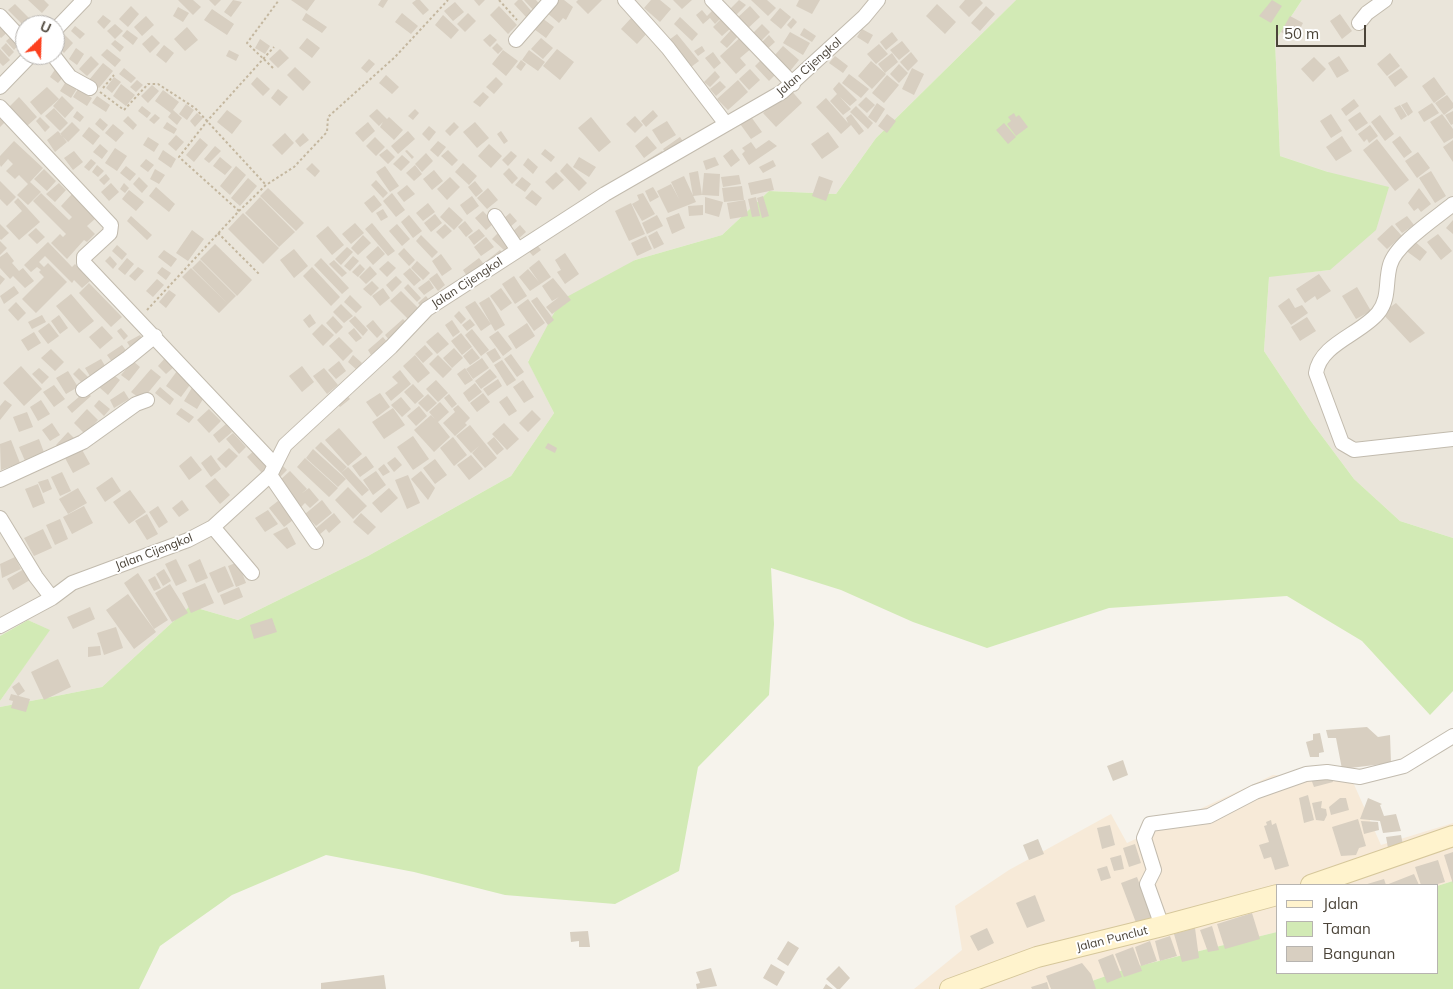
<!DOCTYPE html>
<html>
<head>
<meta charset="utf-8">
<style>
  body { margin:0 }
  #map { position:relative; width:1453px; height:989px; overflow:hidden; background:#f6f3ec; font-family:Mulish,sans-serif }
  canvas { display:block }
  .legend { position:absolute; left:1276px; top:884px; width:162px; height:90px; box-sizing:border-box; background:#fff; border:1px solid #b7b4b0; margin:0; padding:6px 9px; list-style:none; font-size:15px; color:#4b4439 }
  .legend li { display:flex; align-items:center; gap:10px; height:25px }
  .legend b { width:25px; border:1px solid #b7b4b0 }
  .north { position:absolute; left:15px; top:15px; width:50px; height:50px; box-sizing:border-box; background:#fff; border:1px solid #b7b4b0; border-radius:50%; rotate:24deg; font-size:14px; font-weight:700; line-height:20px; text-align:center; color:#4b4439 }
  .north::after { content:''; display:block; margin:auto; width:18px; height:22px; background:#fc3f1d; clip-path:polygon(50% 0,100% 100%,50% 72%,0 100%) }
  .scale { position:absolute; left:1276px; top:25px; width:90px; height:22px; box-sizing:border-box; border:2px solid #4b4439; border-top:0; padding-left:6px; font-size:15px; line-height:18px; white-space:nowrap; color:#4b4439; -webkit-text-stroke:4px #fff; paint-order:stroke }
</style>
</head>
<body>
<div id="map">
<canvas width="1453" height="989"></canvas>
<ul class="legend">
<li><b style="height:6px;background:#fff3cd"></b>Jalan</li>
<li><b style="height:14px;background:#d2eab5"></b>Taman</li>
<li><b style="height:14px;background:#d8cfc1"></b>Bangunan</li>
</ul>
<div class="north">U</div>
<div class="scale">50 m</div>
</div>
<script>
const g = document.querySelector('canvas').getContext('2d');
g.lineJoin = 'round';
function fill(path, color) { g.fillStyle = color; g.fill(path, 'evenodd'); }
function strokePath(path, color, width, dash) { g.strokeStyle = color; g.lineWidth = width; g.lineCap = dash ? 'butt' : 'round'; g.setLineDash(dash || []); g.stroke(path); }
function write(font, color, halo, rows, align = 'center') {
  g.font = font + ' Mulish,sans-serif'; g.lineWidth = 4; g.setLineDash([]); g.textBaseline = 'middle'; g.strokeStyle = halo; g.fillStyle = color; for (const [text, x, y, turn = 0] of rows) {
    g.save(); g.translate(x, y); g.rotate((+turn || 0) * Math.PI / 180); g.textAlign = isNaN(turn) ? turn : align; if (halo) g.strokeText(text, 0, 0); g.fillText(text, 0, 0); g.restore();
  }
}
fill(new Path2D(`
  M0,0H1016L876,138L836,194L769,191L722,235L635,260L528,361L554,413L511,476L368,556L238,620L190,606L102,687L0,707V701L49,630L28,620L0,636ZM25,25H55V55H25Z
  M1302,0H1453V538L1400,521L1354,479L1310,420L1264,351L1269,276L1330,270L1328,172L1280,156L1275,41Z`), '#eae5da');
fill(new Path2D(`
  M1273,775L1352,780L1381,845L1453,823V881L1437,886L1277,885V932L1126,969L1069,989H914L962,950L955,906L1009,870L1111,814L1127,843Z`), '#f7ead8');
fill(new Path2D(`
  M1016,0H1302L1275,41L1280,156L1328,172L1389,187L1376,230L1330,270L1269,277L1264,351L1310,420L1354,479L1400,521L1453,538V691L1430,715L1362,641L1287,596L1109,608L987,648L913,622L841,590L771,568L774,624L769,695L698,767L679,871L615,904L505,895L414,872L326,855L232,895L160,946L139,989H0V707L102,687L190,606L238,620L368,556L511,476L554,413L528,362L561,300L635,260L722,235L769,191L836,194L876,138Z
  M28,620L50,630L0,701V636Z
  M1453,881V989H1069L1126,969L1277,932V973H1437V886Z`), '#d2eab5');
fill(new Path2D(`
  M28,0H44L49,5L42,13Z
  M178,0H193L201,7L193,15Z
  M209,0H221L215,6Z
  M233,0L242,2L231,17L224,12Z
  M291,0H315L307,11Z
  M381,0H388L383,8L378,5Z
  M416,0H420L429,10L423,15L412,3Z
  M474,0H485L479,6Z
  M518,0H522L533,13L527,18L514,4Z
  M524,0H536L541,6L535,12Z
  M557,0H564L573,7L566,20L563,18L559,23L546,12Z
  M578,0H602L588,14L576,2Z
  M651,0H660L671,9L660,22L644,8Z
  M673,0H692L682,9Z
  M739,0L746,5L736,15L730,9Z
  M751,0H767L776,8L768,16Z
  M799,0H820L812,14L796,6Z
  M965,0H980L983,3L969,17L959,7Z
  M1272,0L1282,6L1271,23L1259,16Z
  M455,2L464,12L453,21L444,11Z
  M15,4L31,20L25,27L8,10Z
  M937,4L956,22L945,34L926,16Z
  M131,6L139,14L128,27L119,19Z
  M499,6L517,25L508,34L490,15Z
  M750,6L760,17L746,30L736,19Z
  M986,6L995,14L980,31L971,23Z
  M178,7L189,13L183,22L173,16Z
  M715,8L723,16L715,24L710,18L703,24L696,15L702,10L707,16Z
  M780,8L791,17L781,29L770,20Z
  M212,9L234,24L227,35L204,20Z
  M306,13L327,27L322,33L302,20Z
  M402,13L418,26L411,34L395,22Z
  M468,13L476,21L465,32L457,24Z
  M1340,14L1352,31L1342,39L1330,21Z
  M103,15L111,21L104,29L97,22Z
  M443,15L459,30L451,39L435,25Z
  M146,16L154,25L142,36L134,27Z
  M633,16L649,31L637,44L621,29Z
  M1290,16L1303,23L1295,39L1281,32Z
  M680,17L698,34L692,41L674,24Z
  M0,18L10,30L1,38L0,37Z
  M542,18L554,27L546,38L534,29Z
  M722,18L731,28L722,36L713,27Z
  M793,18L797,22L791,29L787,25Z
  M115,24L123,31L115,39L107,31Z
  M762,24L770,32L759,43L751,35Z
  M75,26L85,34L80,39L71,31Z
  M187,27L198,40L185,51L174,39Z
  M804,28L816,36L812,42L800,35Z
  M862,29L873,35L868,44L857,37Z
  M127,30L138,38L133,45L122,36Z
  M731,30L738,36L727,48L720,42Z
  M790,32L810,43L803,55L783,43Z
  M892,32L898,40L886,50L880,42Z
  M64,34L73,43L64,53L55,44Z
  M490,34L497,40L490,47L483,40Z
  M677,34L699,61L691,67L669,40Z
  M13,35L20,43L14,50L6,41Z
  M152,35L160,43L150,53L142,44Z
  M743,35L753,47L740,58L746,65L736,74L720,56Z
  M769,35L775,42L766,50L760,44Z
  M307,38L320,48L312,58L299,48Z
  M541,38L553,48L543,59L531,49Z
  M260,39L270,46L265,54L255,48Z
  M115,40L124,47L120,52L111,44Z
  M902,41L910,51L899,60L890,50Z
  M6,43L14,52L9,57L1,48Z
  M497,43L503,49L498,54L492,48Z
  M879,44L888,54L876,64L867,54Z
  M164,45L174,53L166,63L156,55Z
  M702,46L705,51L698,56L694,51Z
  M783,46L799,60L790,71L773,57Z
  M76,48L84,54L77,65L69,59Z
  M0,49L10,60L3,66L0,63Z
  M107,49L121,60L115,67L101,55Z
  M280,49L289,58L278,68L269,59Z
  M557,49L574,62L560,80L543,66Z
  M229,50L239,55L236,61L226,56Z
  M503,50L518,61L506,76L492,64Z
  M529,50L545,62L538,71L522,60Z
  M713,52L721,63L714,69L705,58Z
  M911,52L918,61L908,71L900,62Z
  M892,53L898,62L885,73L878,64Z
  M1390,53L1400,66L1387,76L1377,64Z
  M91,56L99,64L87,76L79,69Z
  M835,56L848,66L843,73L829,63Z
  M1339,56L1349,71L1337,78L1328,63Z
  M1314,57L1326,69L1313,82L1301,69Z
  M763,58L777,73L769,81L755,66Z
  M369,59L375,64L367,73L361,68Z
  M521,60L526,64L521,71L516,67Z
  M871,61L886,74L872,89L858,76Z
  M103,63L113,71L99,88L89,80Z
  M899,64L908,73L899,83L890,74Z
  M295,67L311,82L303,91L287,75Z
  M56,68L65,75L58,83L50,77Z
  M124,68L136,78L131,83L119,74Z
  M912,68L924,74L914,95L902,89Z
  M1401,68L1408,77L1395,87L1388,77Z
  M750,69L760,80L749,90L739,79Z
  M715,71L720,77L710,87L704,82Z
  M849,74L869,89L861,98L842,83Z
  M386,75L399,87L392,94L379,83Z
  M887,75L899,85L884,103L872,93Z
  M114,77L121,82L112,93L106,88Z
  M257,77L270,89L263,96L251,84Z
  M496,77L503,84L494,94L486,87Z
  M1434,77L1446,94L1434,103L1422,86Z
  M67,80L78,87L71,98L60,91Z
  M137,80L143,85L136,92L130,87Z
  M738,80L748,92L728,110L717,99Z
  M720,81L726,87L716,96L710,89Z
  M839,82L857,100L850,106L840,97L851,109L843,115L830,101L837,94L833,89Z
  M121,84L135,95L126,106L113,96Z
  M152,85L159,91L148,103L141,96Z
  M47,87L59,99L41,115L30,102Z
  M78,89L92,98L87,106L73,97Z
  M278,89L288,97L280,106L271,98Z
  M790,89L802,103L776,127L763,113Z
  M163,90L179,102L173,110L182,118L177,125L168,117L171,113L155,101Z
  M483,92L489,97L480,107L473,102Z
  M1447,95L1453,103V108L1444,115L1435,103Z
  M62,96L74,108L65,118L53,106Z
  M97,96L110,105L106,112L92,103Z
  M19,97L37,117L27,126L9,107Z
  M866,97L875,105L867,113L858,105Z
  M826,98L848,123L846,118L851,114L864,131L859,135L851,125L841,134L816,107Z
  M1354,99L1359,106L1346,116L1341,109Z
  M1407,102L1413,112L1408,116L1401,105Z
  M877,103L885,109L876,123L868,117Z
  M1432,103L1439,113L1424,122L1418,112Z
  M186,104L194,110L187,120L179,114Z
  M1400,105L1407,116L1401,120L1394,108Z
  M142,106L151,113L147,118L138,111Z
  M856,106L873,123L868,129L850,112Z
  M54,108L68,123L60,131L45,116Z
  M377,109L387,119L389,117L403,130L394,140L380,127L383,122L379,126L369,116Z
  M415,109L419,113L413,120L408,116Z
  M227,110L242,121L232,134L217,122Z
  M653,110L658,116L646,127L641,121Z
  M77,111L84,117L80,122L73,117Z
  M1453,111V124L1451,125L1445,115Z
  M1360,112L1368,123L1356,131L1348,120Z
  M197,113L203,118L195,127L190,121Z
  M1014,113L1016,117L1019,115L1028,127L1016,136L1007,124L1011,121L1008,117Z
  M155,114L160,118L154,124L149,120Z
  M749,114L762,132L751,139L738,121Z
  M887,114L896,121L887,133L878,126Z
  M1331,114L1342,131L1331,138L1320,121Z
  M1442,114L1453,129V138L1444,143L1430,122Z
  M1380,115L1394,134L1385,141L1371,122Z
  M128,116L137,125L133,130L123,121Z
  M635,116L643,125L635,133L626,124Z
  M0,117L5,122L0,127Z
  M40,117L50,127L45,132L36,121Z
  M591,117L611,142L599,152L578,128Z
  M100,118L108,125L103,131L95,124Z
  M667,121L676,135L661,144L652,130Z
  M72,122L80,130L68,142L60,134Z
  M167,122L177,129L174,134L163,128Z
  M368,122L375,131L363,142L355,133Z
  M454,122L459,127L450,136L445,131Z
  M475,122L489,138L477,148L463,132Z
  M1004,123L1016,137L1008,144L996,130Z
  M113,124L124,133L116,142L105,133Z
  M1370,125L1378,136L1369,143L1367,139L1364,142L1358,134Z
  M429,126L436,132L429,141L422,134Z
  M89,127L100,136L93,145L82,136Z
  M58,131L67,142L55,152L47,140Z
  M408,131L415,139L398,154L391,146Z
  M501,131L508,141L504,144L497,134Z
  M828,132L839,147L822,159L811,144Z
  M285,133L294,143L282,155L272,145Z
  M303,133L309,140L300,147L295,141Z
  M176,135L184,142L176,151L168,144Z
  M647,136L657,148L644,158L635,146Z
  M1342,136L1352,151L1336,161L1326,147Z
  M1400,136L1412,152L1404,158L1392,142Z
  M148,137L159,144L154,152L143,145Z
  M375,137L385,147L376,156L366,146Z
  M680,137L686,146L669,157L663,149Z
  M200,138L208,145L194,162L186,155Z
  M1377,139L1409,180L1395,191L1363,150Z
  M769,140L777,146L749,165L742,154L745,151L742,148L751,142L756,149Z
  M1453,140V162L1443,147Z
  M14,141L43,168L30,182L41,192L28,205L17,195L28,184L19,175L15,179L6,171L13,164L8,159L1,167L0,165V156Z
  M438,141L446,147L438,157L430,150Z
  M100,144L108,151L102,159L93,152Z
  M489,144L502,156L491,168L478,156Z
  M215,146L221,151L209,163L204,159Z
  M115,148L127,156L117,171L105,163Z
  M387,149L395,157L388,164L379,155Z
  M545,149L555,157L551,162L541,154Z
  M732,149L740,160L731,167L723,156Z
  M163,150L176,159L171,168L158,159Z
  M407,150L414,157L412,159L405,151Z
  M448,150L458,160L452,166L441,156Z
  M74,151L83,162L73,170L64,158Z
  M511,151L517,156L508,166L502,160Z
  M662,151L666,158L650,166L647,160Z
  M1418,152L1430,168L1417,178L1405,161Z
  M426,153L433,161L422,172L415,164Z
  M402,155L410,162L401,171L393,164Z
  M220,157L232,167L225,175L213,166Z
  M579,157L596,167L589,177L573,167Z
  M715,157L719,165L706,170L703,161Z
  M528,158L538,167L533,174L523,165Z
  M91,159L96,163L89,171L84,167Z
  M146,159L154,165L148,172L140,166Z
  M773,160L776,166L763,173L759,167Z
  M312,163L320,171L315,177L306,169Z
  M463,163L477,176L469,185L455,172Z
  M567,163L587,183L579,191L560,171Z
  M97,165L104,171L98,177L92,172Z
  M415,165L422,174L414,181L406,173Z
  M126,166L136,174L130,181L120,173Z
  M236,166L246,175L230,195L220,186Z
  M385,166L399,186L390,192L376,172Z
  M509,168L518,178L512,184L503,174Z
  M44,169L56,181L47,191L34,179Z
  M155,169L165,175L159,184L150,179Z
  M434,170L443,181L432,190L423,179Z
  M698,171L702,195L693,196L689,173Z
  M1431,171L1446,196L1435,203L1419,178Z
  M556,172L564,180L553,190L545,182Z
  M704,173L720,174L719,196L702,195Z
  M106,174L110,179L104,185L99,180Z
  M739,175L741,184L723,187L721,177Z
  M684,176L696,202L668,213L657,191L671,184L679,199L671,182Z
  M819,176L833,181L826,201L812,196Z
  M139,177L148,186L142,193L133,184Z
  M450,177L460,187L447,200L437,189Z
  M522,177L531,184L525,192L515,185Z
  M248,178L257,186L240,206L231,198Z
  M771,178L774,190L751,195L748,183Z
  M376,180L388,193L383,198L371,185Z
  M0,181L16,197L7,206L0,199Z
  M475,181L483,191L476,197L468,187Z
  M59,183L66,190L55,202L46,194Z
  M111,183L119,192L109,201L101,192Z
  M124,183L129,188L125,193L120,189Z
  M407,185L415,194L404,202L397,193Z
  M742,186L744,200L724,202L722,188Z
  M156,187L175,204L169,212L149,196Z
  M653,187L659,197L650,202L645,191Z
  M268,188L304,223L296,231L260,196Z
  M488,188L498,200L487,209L477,198Z
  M1419,188L1431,204L1421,212L1418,208L1414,211L1408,203Z
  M129,190L144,202L136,211L122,199Z
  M532,190L542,198L536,206L525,198Z
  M41,193L69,220L72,217L61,206L72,194L96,218L87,226L95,234L87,242L84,240L67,259L51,243L60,234L63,237L66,234L33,201Z
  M392,193L405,210L396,217L383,201Z
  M643,193L655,214L642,221L632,204L639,200L637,195Z
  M374,195L382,205L372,213L364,203Z
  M472,196L479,206L467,215L460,205Z
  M763,196L769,216L762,218L757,198Z
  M260,197L295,232L279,247L245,213Z
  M705,197L723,202L719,217L705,213Z
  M756,197L760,216L752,217L748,199Z
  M18,198L40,222L19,240L6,226L22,211L14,202Z
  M745,200L748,216L730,219L727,203Z
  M428,203L435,212L423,221L416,213Z
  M631,203L645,234L629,241L615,211Z
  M703,205V215L689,216L688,206Z
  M449,207L463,220L454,230L440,217Z
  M383,209L388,217L381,221L376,213Z
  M483,211L494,223L486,230L475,218Z
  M243,213L279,248L263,264L228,229Z
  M510,213L517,221L510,227L503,219Z
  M679,213L685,228L672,234L666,218Z
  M435,214L442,223L431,232L424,223Z
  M409,215L422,231L413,238L401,222Z
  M657,215L663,226L647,234L642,223Z
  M131,216L152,235L147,240L127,221Z
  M1407,216L1414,225L1402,233L1395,224Z
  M1453,220V234L1446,228Z
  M465,221L473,231L466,237L458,227Z
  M355,223L364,233L351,244L342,234Z
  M372,223L395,251L388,256L365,229Z
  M0,224L9,233L1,240L0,239Z
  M397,224L410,239L402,246L389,231Z
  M445,224L452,231L443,239L436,232Z
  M520,225L526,232L516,241L510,234Z
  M1392,225L1402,236L1387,249L1377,239Z
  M328,226L344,245L332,255L316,236Z
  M36,228L45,237L37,244L28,235Z
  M479,229L485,236L474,245L468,237Z
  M192,230L204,239L188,261L176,253Z
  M500,231L512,242L505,251L492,239Z
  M657,231L664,244L654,249L648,236Z
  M1438,234L1452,251L1441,260L1427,242Z
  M363,235L371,243L358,255L351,248Z
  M421,235L438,252L432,258L416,241Z
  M646,236L652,249L637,256L631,243Z
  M486,237L494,247L481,256L474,247Z
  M1413,240L1427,252L1420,261L1405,250Z
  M0,241L7,248L0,255Z
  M534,241L541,250L533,256L526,248Z
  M48,242L72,267L75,264L90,281L82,288L74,280L72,283L45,256L39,262L44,267L48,263L67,282L36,313L22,299L44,277L39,272L41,270L37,267L31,272L24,265Z
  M215,244L252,280L237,296L200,259Z
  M117,245L127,254L122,260L112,251Z
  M378,246L385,254L373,265L366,257Z
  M347,247L353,252L341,265L335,259Z
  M404,248L415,260L409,266L398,254Z
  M294,249L308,266L294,278L280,260Z
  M164,250L177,259L171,267L158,257Z
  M500,250L505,256L489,267L485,262Z
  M7,252L14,261L12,263L19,271L23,268L34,281L25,288L13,276L10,279L0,268V257Z
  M565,253L579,274L565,284L557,272L561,270L555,260Z
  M441,254L452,269L442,276L432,261Z
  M110,256L117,264L113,269L105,261Z
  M353,256L359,261L350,271L344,266Z
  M127,258L134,264L125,275L118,269Z
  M321,258L349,288L342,294L314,265Z
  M479,258L486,267L469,279L463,270Z
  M200,260L236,296L228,304L192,268Z
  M334,260L347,273L342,277L329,264Z
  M539,260L551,277L530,291L519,277L528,269L539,282L529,268Z
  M388,261L396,268L387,277L379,269Z
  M417,261L430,273L423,280L411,268Z
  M360,264L365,269L358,277L352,272Z
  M370,266L377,274L366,284L359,277Z
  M138,267L144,271L135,281L129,276Z
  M162,267L171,273L166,280L157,273Z
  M312,267L340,297L331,306L303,276Z
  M191,268L228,304L219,313L182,277Z
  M410,268L421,280L414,286L403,274Z
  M437,273L445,285L438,291L429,279Z
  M1319,274L1331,291L1317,300L1315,296L1305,303L1296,289Z
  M0,275L5,279L0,285Z
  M396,276L402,282L392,292L386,285Z
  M514,276L527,296L515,304L502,284Z
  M553,278L571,300L552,314L546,307L559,297L552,301L542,286Z
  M157,279L164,285L153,297L146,291Z
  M429,280L434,288L424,295L418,288Z
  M372,281L379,288L371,296L363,289Z
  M89,283L122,317L111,327L79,293Z
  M408,284L421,298L417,302L404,288Z
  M14,286L19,293L4,304L0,296Z
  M1357,287L1371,311L1356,319L1342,296Z
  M383,288L390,298L380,306L372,296Z
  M501,288L512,303L501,311L490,296Z
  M169,290L176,295L166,308L159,302Z
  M401,291L418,308L408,319L390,301Z
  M71,294L94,321L79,333L56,306Z
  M350,295L362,307L356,313L344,302Z
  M426,296L432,304L425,311L418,303Z
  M489,297L505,325L495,331L479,303Z
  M537,297L554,320L548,325L531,301Z
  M1289,298L1295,308L1302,305L1308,313L1291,325L1278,306Z
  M528,299L545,323L534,331L517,307Z
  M475,301L491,324L481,331L465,307Z
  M16,302L26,313L18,321L8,310Z
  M1396,303L1425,333L1410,343L1382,313Z
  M341,304L353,316L344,323L333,312Z
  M459,311L466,319L461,324L454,316Z
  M310,314L316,323L309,328L303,320Z
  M42,315L46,322L32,329L28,322Z
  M59,315L68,328L60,334L51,321Z
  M333,316L343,327L336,334L326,323Z
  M355,316L368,330L363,336L349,321Z
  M1307,317L1316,331L1300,341L1291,327Z
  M403,319L410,326L392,343L385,335Z
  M470,319L475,325L467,331L462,325Z
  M373,320L383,332L377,338L366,326Z
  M452,320L460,332L453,337L445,325Z
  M49,323L59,336L48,344L38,331Z
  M527,323L535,336L516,349L508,336Z
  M322,324L334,335L323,346L312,334Z
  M102,326L113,338L100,349L89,337Z
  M121,328L128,336L124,340L117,331Z
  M354,328L362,338L356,342L348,333Z
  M472,329L489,350L481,356L465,335Z
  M498,331L512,349L503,356L489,337Z
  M34,332L41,343L28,351L21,340Z
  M438,332L449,344L437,354L426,342Z
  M461,333L472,347L462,355L451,341Z
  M140,335L144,342L132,350L127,342Z
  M339,337L353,351L343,361L329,346Z
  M383,337L387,342L371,355L368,350Z
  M122,345L130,356L115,366L107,355Z
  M425,345L433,354L423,363L415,354Z
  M454,348L463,358L452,368L443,358Z
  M472,348L480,358L470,365L463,356Z
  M495,348L501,358L493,363L486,353Z
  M51,349L64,362L55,371L41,358Z
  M511,354L524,372L517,377L504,359Z
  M353,355L362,363L357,370L348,362Z
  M415,355L430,373L418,383L403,366Z
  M438,355L452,369L443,378L429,364Z
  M166,357L175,366L166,374L158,366Z
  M482,358L489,368L473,379L466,369Z
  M101,359L108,371L93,381L85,368Z
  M502,360L516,380L507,386L494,365Z
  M133,361L140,367L129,381L121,375Z
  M339,361L346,371L336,379L328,370Z
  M21,366L42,389L24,406L3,383Z
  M302,366L314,382L302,392L289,376Z
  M39,368L49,377L42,384L32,374Z
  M79,368L89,378L83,384L73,374Z
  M324,368L338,385L327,394L313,376Z
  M465,368L473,380L465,385L457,374Z
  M151,369L161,377L142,400L131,392Z
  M490,369L497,377L481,389L475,381Z
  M400,370L411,384L391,401L385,393L398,383L392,377Z
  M68,371L78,387L66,394L56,378Z
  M177,371L192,382L181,397L166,386Z
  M111,373L120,380L108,395L99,387Z
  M498,379L502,386L488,396L483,389Z
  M436,380L448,393L438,402L426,389Z
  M523,380L534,397L524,403L513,387Z
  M475,383L482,392L469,402L463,393Z
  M413,384L424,396L415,404L404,392Z
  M54,385L65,399L54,407L43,392Z
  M193,386L206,394L197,409L184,401Z
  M160,387L174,399L170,405L155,393Z
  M86,391L91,396L72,413L67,407Z
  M124,391L129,399L114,408L110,400Z
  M344,392L350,399L340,407L334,400Z
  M380,393L390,407L377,417L366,402Z
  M483,393L490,402L477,412L470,403Z
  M428,394L437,403L427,412L418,403Z
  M449,394L457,404L452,408L444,398Z
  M507,396L517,411L509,416L499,402Z
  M401,397L411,409L402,417L391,405Z
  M5,400L12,405L0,420V406Z
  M41,400L50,414L38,421L30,407Z
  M99,400L110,409L104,416L94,406Z
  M440,402L449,412L438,422L450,437L434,452L414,430L431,415L435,419L429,412Z
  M458,405L470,418L465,423L467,425L455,436L443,423L455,412L453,409Z
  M419,406L427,416L416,426L407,416Z
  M181,408L194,417L189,423L176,414Z
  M393,408L405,425L384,439L372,422Z
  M87,409L98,420L85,434L74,423Z
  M209,409L221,421L209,433L197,420Z
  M532,410L541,419L528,432L519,423Z
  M27,412L33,427L19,432L13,417Z
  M52,423L60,435L50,441L42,430Z
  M504,423L519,439L507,450L492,434Z
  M226,424L232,432L219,443L213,435Z
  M470,425L497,458L485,468L472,453L479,446L471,453L456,436Z
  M339,428L362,454L348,466L325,440Z
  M68,432L74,438L63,451L56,445Z
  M233,433L246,447L239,454L226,439Z
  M413,436L429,459L413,470L397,447Z
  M453,437L467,455L454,466L440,448Z
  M494,437L504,449L497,455L487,443Z
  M39,439L45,455L26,463L19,447Z
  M11,440L20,463L1,470L0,444Z
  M321,442L347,467L341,473L315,448Z
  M548,443L557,448L555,453L545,448Z
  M81,448L90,464L73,473L65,458Z
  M229,448L238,456L226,468L217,459Z
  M256,449L271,465L262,473L247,457Z
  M313,449L346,479L338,487L306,458Z
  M211,455L221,469L211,477L201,463Z
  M471,455L483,469L469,480L457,465Z
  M191,456L202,470L189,480L179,466Z
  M366,456L374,467L360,477L352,466Z
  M395,457L402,465L394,472L387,463Z
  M305,458L338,488L329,497L297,467Z
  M435,459L447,475L435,484L423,468Z
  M281,464L287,470L277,480L276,479Z
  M384,464L390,472L383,476L378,469Z
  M348,467L369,490L362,496L341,473Z
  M290,471L307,489L301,494L309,488L319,500L310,508L305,503L300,508L279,481Z
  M376,471L386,485L373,495L363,480Z
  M421,471L435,488L428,500L411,479Z
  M62,472L71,491L60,496L51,477Z
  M408,475L420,503L407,509L395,480Z
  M112,477L121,491L105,502L96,488Z
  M215,478L230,495L220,504L205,486Z
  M48,479L52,489L43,493L38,482Z
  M38,484L45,503L33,508L25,489Z
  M348,487L367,506L353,519L335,500Z
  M78,488L87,503L68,514L59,499Z
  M389,488L398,498L381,513L372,503Z
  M130,490L146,512L129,524L113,502Z
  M182,500L189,510L179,517L172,508Z
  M322,500L332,513L316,526L305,514Z
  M278,501L293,520L284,527L269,508Z
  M84,506L93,523L72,534L63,517Z
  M158,506L168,522L159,528L149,512Z
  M268,510L278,524L265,532L255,518Z
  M334,513L341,522L329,533L326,529L319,535L314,530Z
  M361,513L376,527L368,535L353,522Z
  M147,514L158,534L147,540L135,521Z
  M60,519L68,539L55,545L46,525Z
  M287,527L296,544L287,549L273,534Z
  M43,529L52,548L34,556L24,538Z
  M15,557L21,569L2,578L0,564Z
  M176,559L187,581L176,586L165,564Z
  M200,559L208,578L196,583L188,565Z
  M238,562L246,583L236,587L228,566Z
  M225,566L234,586L218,593L209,573Z
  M24,569L30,580L13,590L7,579Z
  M164,569L171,581L163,586L156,574Z
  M138,573L168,620L154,629L124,583Z
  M155,576L161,588L154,591L148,580Z
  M205,583L214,603L191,613L182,593Z
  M170,584L188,613L172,622L155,593Z
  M239,587L243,597L224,605L220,595Z
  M128,594L156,632L134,649L106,610Z
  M90,607L95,619L73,629L67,617Z
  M272,618L277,632L254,639L250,625Z
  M116,627L123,648L104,655L97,633Z
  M100,646L101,655L88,657V647Z
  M58,659L71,687L44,700L31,672Z
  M19,682L25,691L18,696L12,687Z
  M11,694L30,699L26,712L11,708L13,701L9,700Z
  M1367,727L1378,737L1390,735L1391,763L1342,769L1336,738H1328L1326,730Z
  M1320,733L1324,752L1319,753V757H1310L1306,742L1313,740V734Z
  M1123,760L1128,775L1113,781L1107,766Z
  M1316,776L1323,779L1332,776L1333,782L1314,787L1311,779Z
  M1308,795L1314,820L1304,823L1299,798Z
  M1340,798H1346L1349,810L1331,815L1329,807Z
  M1368,798L1382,804L1380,805L1384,816L1396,814L1401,831L1383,833L1380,821L1360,819Z
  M1322,801L1321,808L1326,809L1327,815L1324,821L1316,820L1312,803Z
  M1358,819L1366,846L1359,848L1356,855L1341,856L1332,827Z
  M1271,820L1272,825L1276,823L1289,866L1275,870L1271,857L1264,859L1259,845L1269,842L1264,826L1267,825L1266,822Z
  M1361,821L1378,822L1379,830L1364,834Z
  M1110,825L1115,845L1102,849L1097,828Z
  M1401,835L1403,845L1388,848L1386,837Z
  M1038,839L1044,854L1029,860L1023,845Z
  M1135,844L1141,863L1129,867L1123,848Z
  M1453,852V884L1444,855Z
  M1121,855L1124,869L1114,871L1110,858Z
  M1438,860L1445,882L1434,885H1421L1415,867Z
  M1107,866L1111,878L1101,881L1097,869Z
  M1414,874L1419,885H1364L1384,879L1386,885Z
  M1137,877L1154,923L1138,928L1121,883Z
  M1035,895L1045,921L1027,928L1016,903Z
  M1252,913L1260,939L1225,949L1217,924Z
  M1212,926L1219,950L1208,952L1200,930Z
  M987,928L994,943L978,951L970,936Z
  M1195,928L1199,958L1182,962L1174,934Z
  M588,931L590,947H579V941L571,942L570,932Z
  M1170,936L1177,956L1160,961L1155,941Z
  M788,941L799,948L788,966L777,959Z
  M1150,941L1157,961L1141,966L1135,947Z
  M1133,947L1142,971L1124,977L1115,954Z
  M1113,954L1122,977L1107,983L1098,960Z
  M1082,963L1091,974L1096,989H1051L1046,976Z
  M771,964L785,972L777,986L763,978Z
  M839,966L850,978L840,989H837L826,979Z
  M711,968L717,986L697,989L696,984L700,983L696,972Z
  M384,975L386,989H321V983Z
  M1047,982L1049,989H1032L1031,987Z
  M826,984L833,989H823Z`), '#d8cfc1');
const minor = new Path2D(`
  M625,0L668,48L726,124
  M712,0L793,84
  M0,16L25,43
  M1359,23L1367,13L1385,0
  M55,30L84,0
  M516,40L551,0
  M53,55L70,77L90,88
  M0,87L31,55
  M0,107L111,225L110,233L84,257V263L275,465
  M1453,204C1436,218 1396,244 1390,265C1385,282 1390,298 1378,313C1361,334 1320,344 1316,373L1342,443L1354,450L1453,439
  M495,216L518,250
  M83,390L128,358L155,336
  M270,475L316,542
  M0,480L83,442L136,404L147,400
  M0,518L36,577L52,598
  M213,527L252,573
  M0,626L52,598L72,583L188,540L213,527L270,475L285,445L391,347L427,309L605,194L782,92L864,17L878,0
  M1162,926L1147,884L1154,870L1144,838L1150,824L1209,816L1255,792L1306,774L1327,772L1360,777L1404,766L1453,736`);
const secondary = new Path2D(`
  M1311,885L1453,836
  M950,989L1037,957L1162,926L1277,895`);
strokePath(minor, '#c2bbae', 16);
strokePath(secondary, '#d6c79b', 22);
strokePath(new Path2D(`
  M499,0L517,20
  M273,68L247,43L279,0
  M103,88L114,75
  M100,92L124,110L148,84H158L195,108L266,185
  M239,211L179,157L208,120L274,47
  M218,233L260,275
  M147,310L239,211L266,185L294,167L327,132L328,117L395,57L448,0`), '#c4b79f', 2, [2.5, 2.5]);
strokePath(minor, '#fff', 14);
strokePath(secondary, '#fff3cd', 20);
write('12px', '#4b4439', '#fff', [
  ["Jalan Cijengkol",809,67,-41],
  ["Jalan Cijengkol",467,283,-33],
  ["Jalan Cijengkol",154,552,-21],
  ["Jalan Punclut",1112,939,-14]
]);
</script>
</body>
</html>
